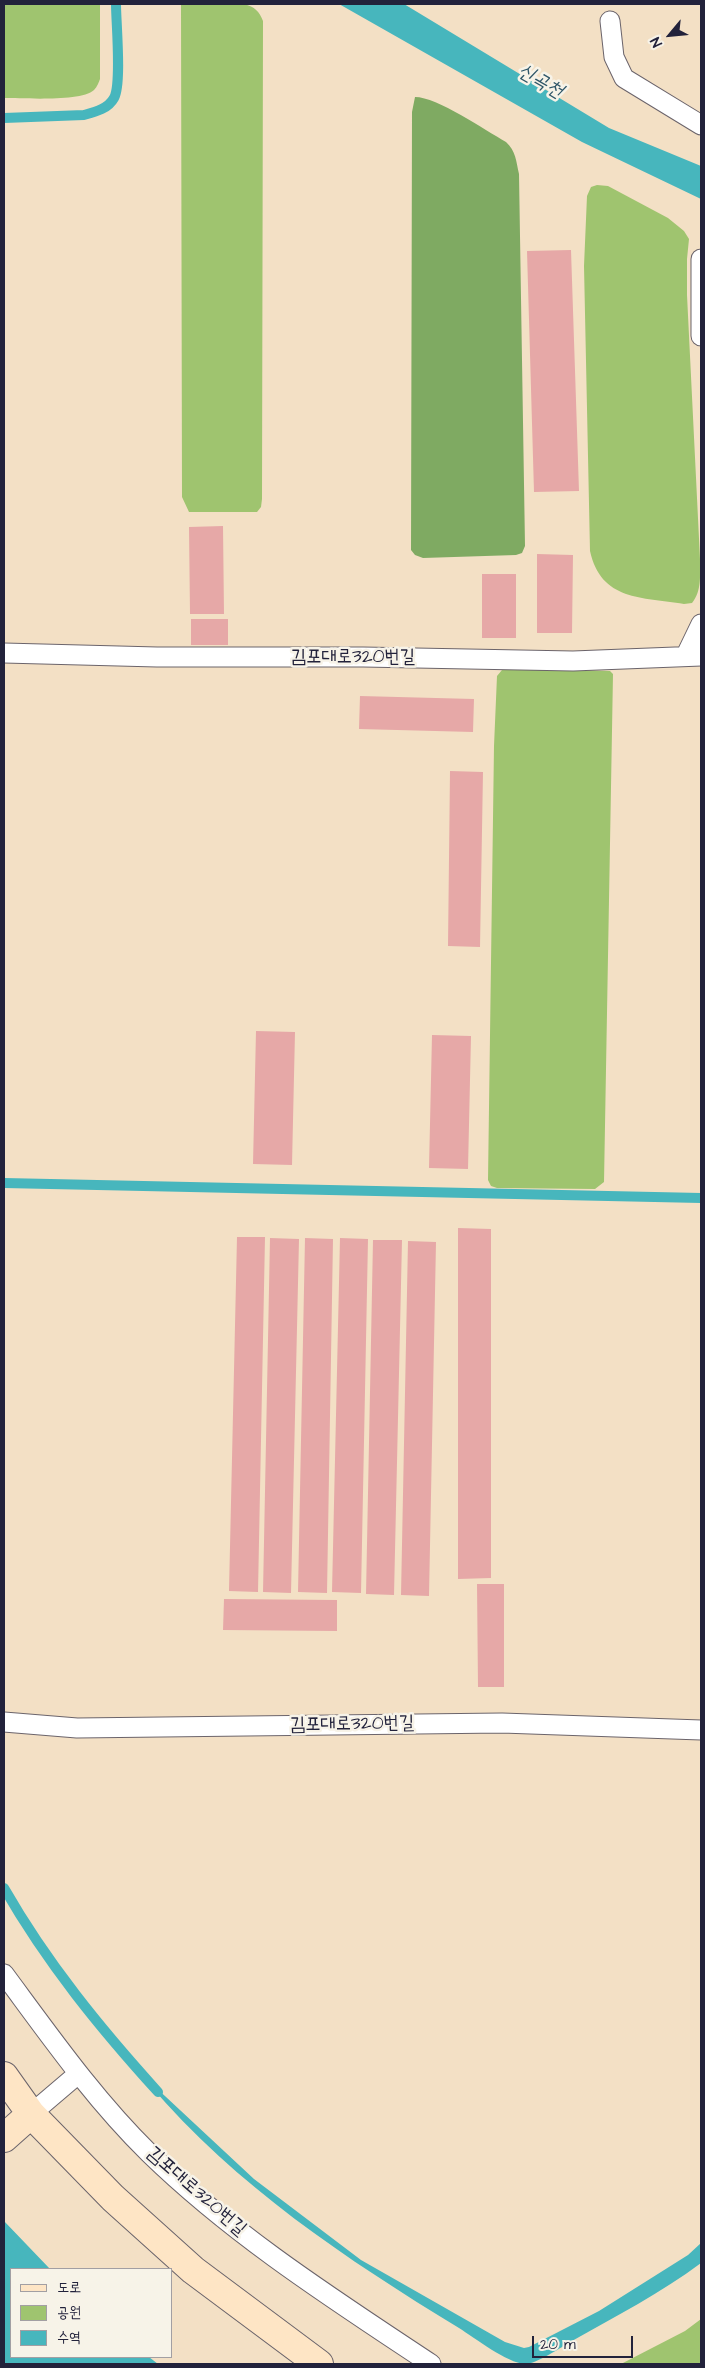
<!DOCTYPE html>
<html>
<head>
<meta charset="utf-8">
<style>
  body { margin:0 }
  #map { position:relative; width:705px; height:2368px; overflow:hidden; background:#f3e0c5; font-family:"Architects Daughter","Poor Story",sans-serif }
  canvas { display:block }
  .frame { position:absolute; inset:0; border:5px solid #22223b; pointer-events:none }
  .legend { position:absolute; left:10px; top:2268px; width:162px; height:90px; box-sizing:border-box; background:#f7f3e8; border:1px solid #a29fa3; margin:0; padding:6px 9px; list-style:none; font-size:15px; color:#22223b }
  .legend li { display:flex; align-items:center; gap:10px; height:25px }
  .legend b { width:25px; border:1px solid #a29fa3 }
  .north { position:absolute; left:645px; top:10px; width:50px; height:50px; -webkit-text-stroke:4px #f7f3e8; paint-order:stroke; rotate:242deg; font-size:14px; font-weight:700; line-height:20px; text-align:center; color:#22223b }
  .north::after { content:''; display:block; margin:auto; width:18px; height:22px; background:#22223b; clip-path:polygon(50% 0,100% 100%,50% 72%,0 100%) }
  .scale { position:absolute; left:532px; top:2336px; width:101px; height:22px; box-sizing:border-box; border:2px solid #22223b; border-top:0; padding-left:6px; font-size:15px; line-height:18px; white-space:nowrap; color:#22223b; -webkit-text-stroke:4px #f7f3e8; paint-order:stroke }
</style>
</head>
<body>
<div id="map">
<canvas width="705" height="2368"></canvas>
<div class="frame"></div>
<ul class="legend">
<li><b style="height:6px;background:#fee5c5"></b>도로</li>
<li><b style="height:14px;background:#9fc46f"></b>공원</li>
<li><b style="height:14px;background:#47b6bd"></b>수역</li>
</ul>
<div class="north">N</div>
<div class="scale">20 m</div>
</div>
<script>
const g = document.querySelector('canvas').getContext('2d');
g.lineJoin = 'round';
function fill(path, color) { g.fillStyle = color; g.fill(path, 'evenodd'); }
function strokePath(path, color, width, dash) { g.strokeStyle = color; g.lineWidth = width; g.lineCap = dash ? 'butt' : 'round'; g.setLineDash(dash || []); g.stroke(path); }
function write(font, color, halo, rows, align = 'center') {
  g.font = font + ' "Architects Daughter","Poor Story",sans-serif'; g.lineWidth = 5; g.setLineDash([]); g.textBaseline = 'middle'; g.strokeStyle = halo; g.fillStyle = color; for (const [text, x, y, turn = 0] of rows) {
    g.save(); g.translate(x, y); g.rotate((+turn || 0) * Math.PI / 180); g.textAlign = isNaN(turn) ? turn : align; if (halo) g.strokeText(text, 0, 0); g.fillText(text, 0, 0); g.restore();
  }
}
fill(new Path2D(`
  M4,4H100V79C99,82 97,87 94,90C81,102 23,98 4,98Z
  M181,4H244C255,7 259,11 263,21L262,499L261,507L257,512H189L182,497Z
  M597,185L608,186L668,218L684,231L689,239L687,259V295L700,559C700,574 702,591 692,603L684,604C642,597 601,601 590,551L584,266L587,196L591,187Z
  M523,669L610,671L613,674L604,1182L595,1189L497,1188L491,1186L488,1180L494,746L497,676L502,670Z
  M701,2319V2364H621L685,2331Z`), '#9fc46f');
fill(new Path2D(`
  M415,97C437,97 485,130 506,142C516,151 516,161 519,174L525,546L522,553L516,555L423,558L415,555L411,550L412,112Z`), '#7faa62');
fill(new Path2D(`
  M339,4H404L609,128L701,166V199L582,142Z
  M151,2083L254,2179L361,2260L505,2342L524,2348L529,2347L599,2311L688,2255L701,2243V2263C661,2293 616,2316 572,2341C561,2347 537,2364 525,2364C507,2363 475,2338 459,2328C346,2259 236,2186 149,2084Z
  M4,2221L50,2269H11V2357H149L158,2364H4Z`), '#47b6bd');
strokePath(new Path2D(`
  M4,118L84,115C95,112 108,109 114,98C122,84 116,23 116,4
  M4,1183L701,1198
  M4,1888C47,1963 100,2028 158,2092`), '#47b6bd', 10);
fill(new Path2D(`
  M571,250L579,491L534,492L527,251Z
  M223,526L224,614H190L189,527Z
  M537,554L573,555L572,633H537Z
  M482,574H516V638H482Z
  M191,619H228V645H191Z
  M360,696L474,699L473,732L359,729Z
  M450,771L483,772L480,947L448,946Z
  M256,1031L295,1032L292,1165L253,1164Z
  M432,1035L471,1036L468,1169L429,1168Z
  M458,1228L491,1229V1578L458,1579Z
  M237,1237H265L258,1592L229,1591Z
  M270,1238L299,1239L291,1593L263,1592Z
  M305,1238L333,1239L327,1593L298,1592Z
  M340,1238L368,1239L361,1593L332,1592Z
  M373,1240H402L394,1595L366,1594Z
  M408,1241L436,1242L429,1596L401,1595Z
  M477,1584H504V1687H478Z
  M224,1599L337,1600V1631L223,1630Z`), '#e6a8a7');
const lane = new Path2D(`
  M610,21L614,57L624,78L701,125
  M701,259V336
  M4,653L157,657H363L573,661L701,656
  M686,655L701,624
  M4,1722L77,1728L502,1723L701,1730
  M4,1974C50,2036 94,2099 149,2153C233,2235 333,2299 431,2364
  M31,2114L78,2074`);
const secondary = new Path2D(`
  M4,2076L31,2114L113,2198L193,2270L319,2364
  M4,2138L31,2114`);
strokePath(lane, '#6b646b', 21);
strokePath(secondary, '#6b646b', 30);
strokePath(lane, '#fff', 19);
strokePath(secondary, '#fee5c5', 28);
write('19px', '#22223b', '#f7f3e8', [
  ["김포대로320번길",353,658],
  ["김포대로320번길",352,1725,-1],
  ["김포대로320번길",196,2192,41]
]);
write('italic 20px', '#2f5668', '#f7f3e8', [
  ["신곡천",540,82,30]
]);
</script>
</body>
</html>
